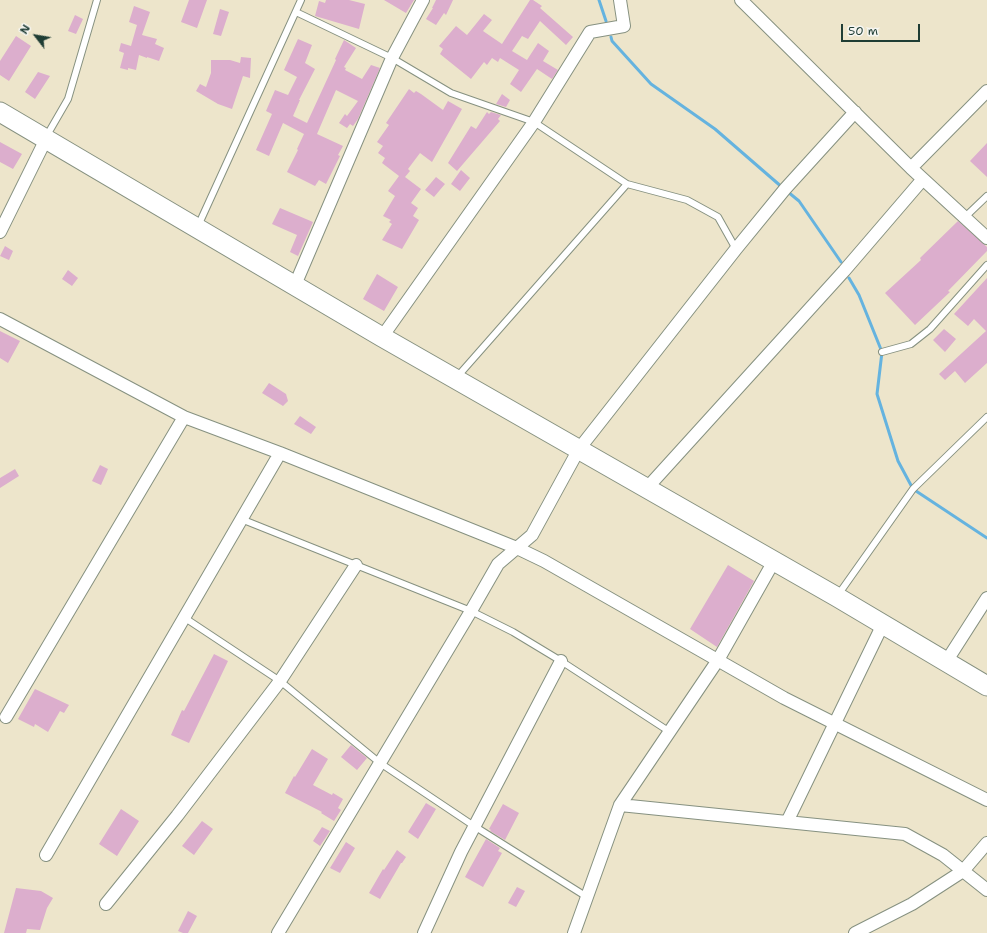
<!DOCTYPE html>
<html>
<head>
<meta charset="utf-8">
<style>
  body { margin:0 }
  #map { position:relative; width:987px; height:933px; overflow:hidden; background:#ede5cb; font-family:"Shantell Sans",sans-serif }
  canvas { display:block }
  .north { position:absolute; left:16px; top:16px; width:40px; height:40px; -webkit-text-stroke:3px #f6f6f2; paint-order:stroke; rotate:301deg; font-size:11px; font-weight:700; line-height:16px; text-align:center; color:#1f3d34 }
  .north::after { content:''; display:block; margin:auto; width:14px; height:18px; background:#1f3d34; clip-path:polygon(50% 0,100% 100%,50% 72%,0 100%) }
  .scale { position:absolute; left:841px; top:24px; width:79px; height:18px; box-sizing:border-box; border:2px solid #1f3d34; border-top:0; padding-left:5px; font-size:12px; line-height:14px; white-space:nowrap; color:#1f3d34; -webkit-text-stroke:3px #f6f6f2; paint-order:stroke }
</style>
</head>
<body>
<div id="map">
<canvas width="987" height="933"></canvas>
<div class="north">N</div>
<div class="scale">50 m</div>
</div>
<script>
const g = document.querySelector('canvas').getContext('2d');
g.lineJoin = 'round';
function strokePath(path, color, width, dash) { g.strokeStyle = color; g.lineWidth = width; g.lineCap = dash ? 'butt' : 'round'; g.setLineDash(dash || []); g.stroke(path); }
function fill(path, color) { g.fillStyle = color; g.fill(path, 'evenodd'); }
strokePath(new Path2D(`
  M599,0L606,21
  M611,37L612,41L651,84L715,129L783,188
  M788,192L799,201L841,262
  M849,278L859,295L882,352L877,394L898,461L913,489L987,538`), '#65b3df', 3);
fill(new Path2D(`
  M189,0H207L197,28L181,22Z
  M326,0H349L365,4L359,29L315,16L319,1L325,3Z
  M384,0H414L406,13Z
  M436,0H453L446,15L444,13L436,25L426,19L433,8H432Z
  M530,0H533L542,6L540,8L573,37L566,45L540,21L528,39L522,36L512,51L527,60L538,43L549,51L543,61L558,70L552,79L537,69L521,92L510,84L519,70L500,58L498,62L492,58L487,65L484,62L471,79L440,54L443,49L439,46L456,26L467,35L484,14L492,20L483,31L502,44Z
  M134,6L150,12L142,35L157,39L155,44L164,48L159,61L147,57V58L139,55L136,70L128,68V70L120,68L124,53L119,51L121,43L131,46L137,25L129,22Z
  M220,9L229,12L221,36L213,34Z
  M75,15L83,19L76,34L68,31Z
  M16,36L31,46L9,81L0,75V61Z
  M298,39L312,45L305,63L315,69L299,100H300L293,116L307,123L336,60L335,59L344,40L356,48L344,67L346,68L345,70L362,79L371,65L380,68L358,119L353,126L350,124L347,128L339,123L345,114L347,116L358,101L336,90L317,134L343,146L338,155L340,156L326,184L319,180L315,186L287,172L298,150L297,149L304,134L283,123L269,156L256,150L272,114L266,111L275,90L288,95L297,77L284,70Z
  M241,57L251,58L250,78L243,76L232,109L218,104L196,91L200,84L206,87L211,73V60H230L240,63Z
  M38,72L50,76L35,99L25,92Z
  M409,89L414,93L416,91L421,94L443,110L448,101L462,109L432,162L420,153L408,169L410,171L405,177L421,189L411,203L418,208L413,216L419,220L402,249L382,240L392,224L389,222L391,220L383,216L395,196L388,191L399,176L382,163L385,158L378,153L383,146L377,142L389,125L386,123Z
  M502,94L510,100L506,107L496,104Z
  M487,112L489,114L491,112L501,115L498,119L500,121L457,171L448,163L471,126L476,129Z
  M0,142L22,154L13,169L0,162Z
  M987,143V177L970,161Z
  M461,170L470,178L460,191L451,184Z
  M436,177L445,184L434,197L425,190Z
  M280,208L313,222L298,256L290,252L297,235L272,224Z
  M958,221L987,247V251L948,291L950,292L915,325L885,293L921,260L920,258Z
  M5,246L13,251L9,260L0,256Z
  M68,270L78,278L72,286L62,279Z
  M377,274L398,287L384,311L363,299Z
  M987,278V363L965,383L955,371L945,380L939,374L986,331L974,319L968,326L954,314Z
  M944,329L956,339L945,352L933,340Z
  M0,331L20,341L8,363L0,358Z
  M269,383L286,394L288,401L283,406L262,393Z
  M300,416L316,427L311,434L294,424Z
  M100,465L108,469L101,485L92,481Z
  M15,469L19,476L0,488V478Z
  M728,565L754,581L717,647L690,629Z
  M214,654L228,661L189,743L171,735L182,710L184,711Z
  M35,689L69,705L64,713L60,711L48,732L35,724L34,727L18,719Z
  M351,745L367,758L357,770L341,757Z
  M312,749L328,759L313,785L332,795L333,793L343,799L338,808L341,810L334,821L321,813L322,812L285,793L294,776L295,777Z
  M426,803L436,809L418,839L408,832Z
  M503,804L519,813L505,840L490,831L491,830L489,829Z
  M121,809L139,821L117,856L99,844Z
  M202,821L213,829L194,855L182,846Z
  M322,827L330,831L320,846L313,841Z
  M486,839L500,848L498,851L502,853L483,887L465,877Z
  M346,842L355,848L340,873L330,868Z
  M397,850L406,857L402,863H401L380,899L369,893L383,869L384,870Z
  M517,887L525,891L516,907L508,903Z
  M16,888L41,891L53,898L47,908L40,930L27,929L26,933H4Z
  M188,911L197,916L188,933H183L178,931Z`), '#dcaecd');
const lane = new Path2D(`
  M296,12L392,58L451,93L534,122L627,184L687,200L718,217L736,249
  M46,137L68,99L97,0
  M964,218L987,196
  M198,226L301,0
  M882,352L911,344L930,329L987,265
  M457,377L627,184
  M241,519L471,611L513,632L561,661L670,732
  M838,595L913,489L987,417
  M185,618L280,681L380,763L474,826L587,897`);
const street = new Path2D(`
  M741,0L911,168L987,238
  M911,168L987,91
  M0,232L46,139
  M295,285L392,58L423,0
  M0,319L184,417L280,453L517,548L544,561L784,698L987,800
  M382,337L534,122L590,32L624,26L620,0
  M647,488L844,271L923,179
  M946,662L987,598
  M6,717L184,417
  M620,805L905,834L943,855L987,890
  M787,822L883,624
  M46,855L280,453
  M106,904L177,816L280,681L356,565
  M278,933L471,611L498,564L532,535L579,449L736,249L785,189L855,112
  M424,933L461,852L561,661
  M574,933L620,805L718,660L774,561
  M855,933L912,904L963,871L987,843`);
const primary = new Path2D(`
  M0,112L382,337L837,597L987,686`);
strokePath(lane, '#869180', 8);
strokePath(street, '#869180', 14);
strokePath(primary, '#869180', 21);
strokePath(lane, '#fff', 6);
strokePath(street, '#fff', 12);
strokePath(primary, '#fff', 19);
</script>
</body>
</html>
